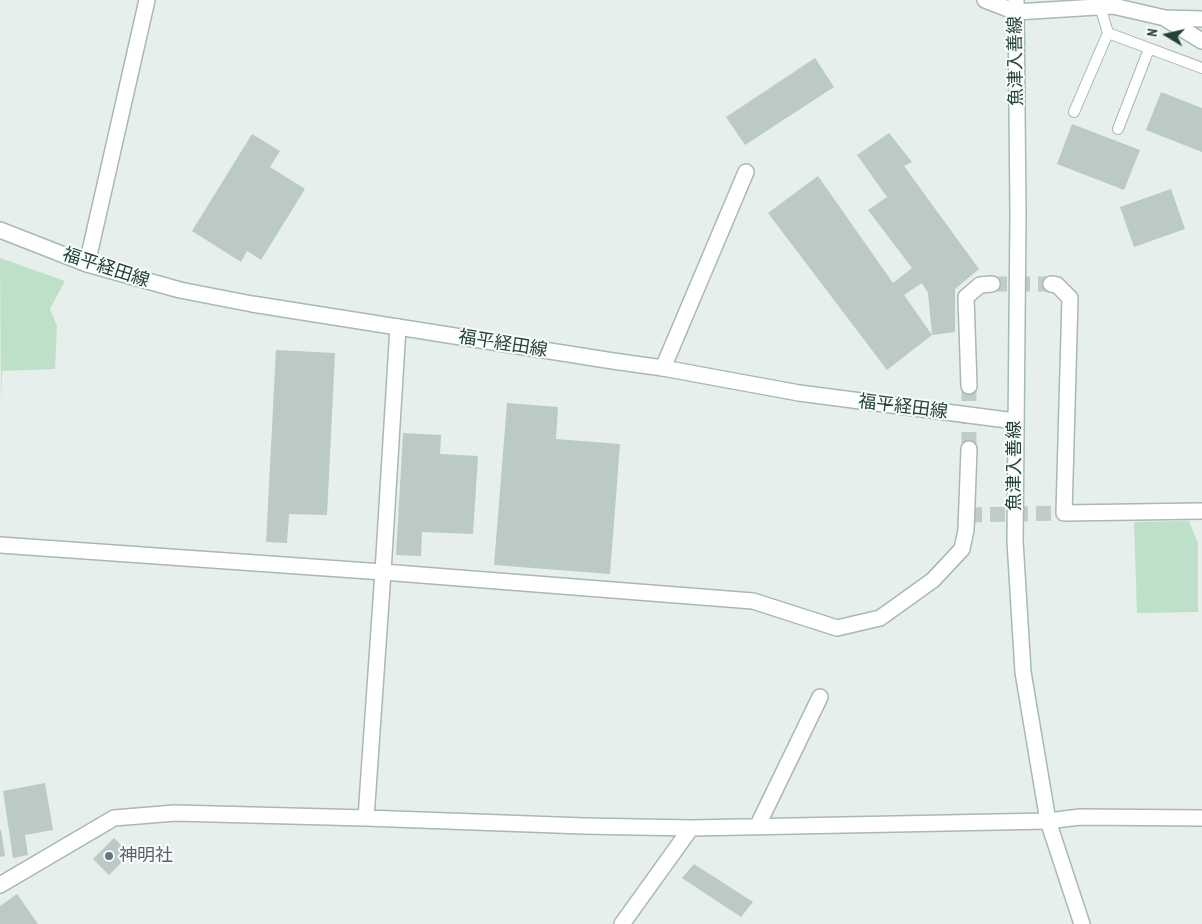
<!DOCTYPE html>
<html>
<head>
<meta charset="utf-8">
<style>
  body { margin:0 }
  #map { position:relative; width:1202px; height:924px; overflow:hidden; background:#e6efeb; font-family:"PT Sans Narrow",sans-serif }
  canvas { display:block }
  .north { position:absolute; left:1142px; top:10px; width:50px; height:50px; -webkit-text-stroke:4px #f7fbf9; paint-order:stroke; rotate:279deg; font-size:14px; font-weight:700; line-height:20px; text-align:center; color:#24423a }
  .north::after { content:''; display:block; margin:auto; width:18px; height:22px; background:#24423a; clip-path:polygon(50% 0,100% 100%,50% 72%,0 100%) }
</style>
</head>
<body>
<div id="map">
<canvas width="1202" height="924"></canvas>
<div class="north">N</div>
</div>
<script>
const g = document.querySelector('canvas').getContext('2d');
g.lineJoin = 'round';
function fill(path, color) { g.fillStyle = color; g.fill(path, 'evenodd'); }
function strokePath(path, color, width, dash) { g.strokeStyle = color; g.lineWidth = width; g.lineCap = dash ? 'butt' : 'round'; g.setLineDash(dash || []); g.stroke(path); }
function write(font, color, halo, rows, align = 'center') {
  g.font = font + ' "PT Sans Narrow","Noto Sans JP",sans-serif'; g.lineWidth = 4; g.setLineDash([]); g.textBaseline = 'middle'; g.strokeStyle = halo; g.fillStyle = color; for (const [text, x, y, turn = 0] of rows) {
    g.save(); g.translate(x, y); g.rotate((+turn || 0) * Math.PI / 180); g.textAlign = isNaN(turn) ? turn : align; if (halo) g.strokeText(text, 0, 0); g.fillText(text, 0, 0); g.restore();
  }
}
fill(new Path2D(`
  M0,258L65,281L50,309L57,326L55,369L2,371L1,402Z
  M1189,521L1198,543V612L1137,613L1134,522Z`), '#bfe0c8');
fill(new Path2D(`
  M815,58L834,87L745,145L726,117Z
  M1161,92L1202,108V152L1146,130Z
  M1072,124L1140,150L1124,190L1057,164Z
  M889,133L912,162L904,166L979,269L955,289V332L932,335L887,370L768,213L818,176L893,283L912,268L868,210L887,197L857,155ZM922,283L928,293L932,335L904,295Z
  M252,134L280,151L270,167L305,189L261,260L247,251L241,262L192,231Z
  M1171,189L1185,229L1134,247L1120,207Z
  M276,350L335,353L327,515L289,514L287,543L266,542Z
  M507,403L558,407L556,439L620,444L610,574L494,565Z
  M403,433L441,435L440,454L478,456L473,534L422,532L421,556L396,555Z
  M45,783L53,830L25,835L28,855L13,858L3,791Z
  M0,830H1L5,856L0,857Z
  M114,838L130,854L109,875L93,859Z
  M694,864L753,902L741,917L682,878Z
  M17,894L38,924H0V906Z`), '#bbcac4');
strokePath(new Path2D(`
  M992,284H1051
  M969,386V449
  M967,515L1064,513`), '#bfccc8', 15, [15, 8]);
const lane = new Path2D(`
  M1100,6L1108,33L1202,68
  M1074,112L1108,33
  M1118,129L1149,49`);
const street = new Path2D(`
  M985,0L1016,12L1113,6L1165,18L1202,19
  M1166,19L1202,41
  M87,264L147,0
  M1051,284L1057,285L1070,298L1064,513L1202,511
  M663,368L746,172
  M969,386L966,297L980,285L992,284
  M0,545L383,572L753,601L837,628L880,618L933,580L962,549L966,530L969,449
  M366,818L383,572L398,327
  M757,827L820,697
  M0,885L114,818L175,813L366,818L584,826L691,828L1048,821L1080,817L1202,818
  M622,924L691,828`);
const secondary = new Path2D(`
  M1016,0L1018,215L1015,541L1023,672L1048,821L1082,924
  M0,230L87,264L180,290L252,304L613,361L663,368L799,393L1015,421`);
strokePath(lane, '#a8b8b2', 12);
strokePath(street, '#a8b8b2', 18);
strokePath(secondary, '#a4bbb3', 18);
strokePath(lane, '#fff', 10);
strokePath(street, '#fff', 15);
strokePath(secondary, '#fff', 15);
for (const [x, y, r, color] of [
  [109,856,5,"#6b7280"]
]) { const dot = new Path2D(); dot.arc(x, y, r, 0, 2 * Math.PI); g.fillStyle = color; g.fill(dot); strokePath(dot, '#f7fbf9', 2); }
write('18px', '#24423a', '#f7fbf9', [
  ["魚津入善線",1016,61,-91],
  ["福平経田線",106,268,18],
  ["福平経田線",503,344,9],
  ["福平経田線",903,407,7],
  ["魚津入善線",1015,466,-90]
]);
write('18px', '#5b616d', '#f7fbf9', [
  ["神明社",119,856]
], 'left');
</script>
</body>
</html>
